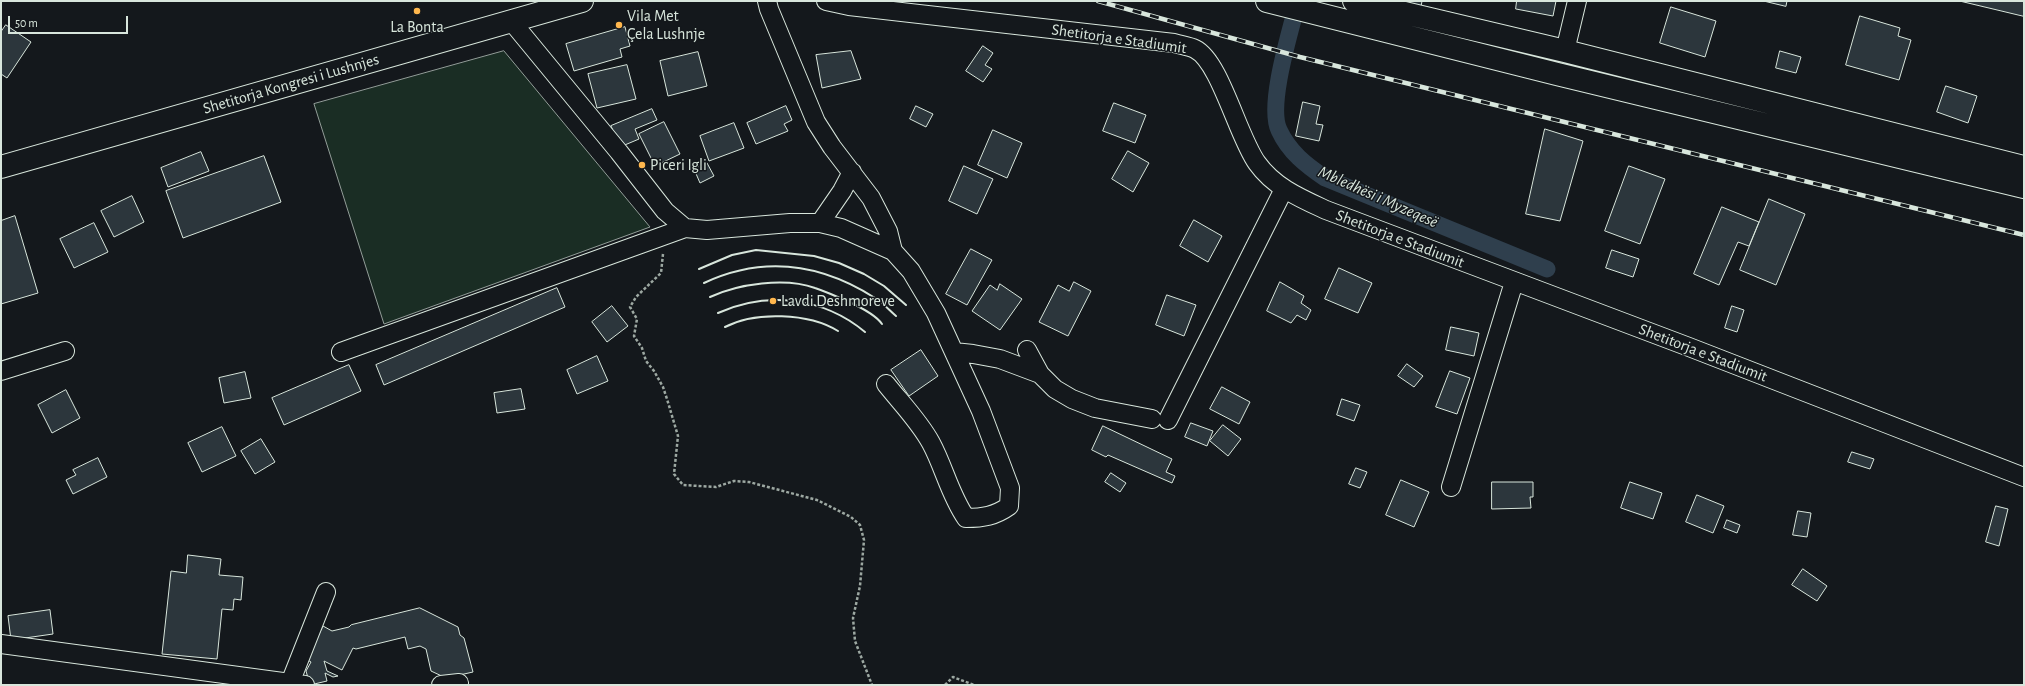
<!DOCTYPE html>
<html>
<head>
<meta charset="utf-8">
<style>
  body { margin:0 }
  #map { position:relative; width:2025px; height:686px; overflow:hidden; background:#14181c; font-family:"Alegreya Sans",sans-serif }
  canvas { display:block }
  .frame { position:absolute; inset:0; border:2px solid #d8e6dc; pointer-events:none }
  .scale { position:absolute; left:8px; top:16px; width:120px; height:18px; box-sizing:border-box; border:2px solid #d8e6dc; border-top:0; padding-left:5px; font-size:12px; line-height:14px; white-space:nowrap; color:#d8e6dc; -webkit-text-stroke:3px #14181c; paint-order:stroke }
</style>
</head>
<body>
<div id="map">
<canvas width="2025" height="686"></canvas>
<div class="frame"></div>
<div class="scale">50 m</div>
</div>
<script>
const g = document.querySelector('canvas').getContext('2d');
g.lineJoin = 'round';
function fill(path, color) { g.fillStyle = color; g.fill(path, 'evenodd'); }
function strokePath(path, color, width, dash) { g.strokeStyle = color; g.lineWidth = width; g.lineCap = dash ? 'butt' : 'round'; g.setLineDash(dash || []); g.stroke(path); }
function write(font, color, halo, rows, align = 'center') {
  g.font = font + ' "Alegreya Sans",sans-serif'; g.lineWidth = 3; g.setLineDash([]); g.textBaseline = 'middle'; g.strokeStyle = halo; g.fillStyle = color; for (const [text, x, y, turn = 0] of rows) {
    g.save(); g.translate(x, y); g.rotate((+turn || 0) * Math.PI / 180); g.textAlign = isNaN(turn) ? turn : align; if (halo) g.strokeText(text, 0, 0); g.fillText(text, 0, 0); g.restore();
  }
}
const green = new Path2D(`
  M504,51L650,227L384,324L314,104Z`);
fill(green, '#1a2d24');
strokePath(green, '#939e99', 1);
strokePath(new Path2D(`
  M1298,1C1291,29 1267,105 1279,130C1289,152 1306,165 1325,178L1547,269`), '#2f3f4d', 17);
const building = new Path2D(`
  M1405,1H1422L1421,7L1404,3Z
  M1517,1H1556L1553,16L1516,9Z
  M1764,1H1787L1786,6Z
  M1960,1H2024V16Z
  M1671,7L1716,21L1705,57L1660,43Z
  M1860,16L1900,28L1898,36L1911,40L1899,80L1846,65Z
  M6,25L31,42L7,78L1,74V32Z
  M625,27L630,46L620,49L622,57L574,71L566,44Z
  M983,46L993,53L985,65L992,69L983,82L966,71Z
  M851,51L861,79L822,88L816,55Z
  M1780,51L1801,57L1796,73L1776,68Z
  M698,52L707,86L668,96L660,61Z
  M627,65L636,99L597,108L588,74Z
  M1946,86L1977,96L1968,123L1937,112Z
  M1303,102L1320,106L1316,124L1323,125L1319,141L1296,136Z
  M1114,103L1146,115L1135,143L1103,131Z
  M786,106L792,120L784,124L788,131L756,144L747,123Z
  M916,106L933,114L926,127L910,119Z
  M652,109L657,120L635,129L639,139L620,147L611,126Z
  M664,122L680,154L655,166L639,134Z
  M734,123L744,148L709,161L700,136Z
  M1545,129L1583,141L1560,221L1526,214Z
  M993,130L1022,143L1007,178L978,165Z
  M1128,151L1149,163L1133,192L1112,179Z
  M201,152L209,171L168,187L161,168Z
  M264,156L281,202L183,238L166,191Z
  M707,163L714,176L700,183L694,169Z
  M964,166L993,179L977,214L949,201Z
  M1629,166L1665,179L1640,244L1605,231Z
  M132,196L144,222L114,237L101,211Z
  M1769,199L1805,214L1776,285L1740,270Z
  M1722,207L1759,222L1749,246L1738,242L1719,285L1694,274Z
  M15,216L38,293L1,304V221Z
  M1194,220L1222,236L1208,262L1180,246Z
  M94,223L108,252L74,268L60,239Z
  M971,249L992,260L967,305L946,294Z
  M1612,250L1639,259L1633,277L1606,268Z
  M1339,268L1372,283L1358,313L1325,299Z
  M1074,282L1091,291L1068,336L1039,322L1058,285L1069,291Z
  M1280,282L1304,296L1301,303L1311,310L1306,320L1297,315L1291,323L1267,311Z
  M1000,284L1022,299L1000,330L972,311L990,285L997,290Z
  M557,288L565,307L384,385L376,365Z
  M1167,295L1196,305L1184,336L1156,325Z
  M612,306L628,326L607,342L592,322Z
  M1732,306L1744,310L1737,332L1725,328Z
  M1451,327L1479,333L1474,356L1446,350Z
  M921,350L938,376L909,396L891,370Z
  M597,356L608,381L577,394L567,370Z
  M1407,364L1423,376L1414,387L1398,376Z
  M349,365L361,391L284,425L272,398Z
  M1450,371L1470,378L1457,414L1436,407Z
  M245,372L251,398L224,403L219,378Z
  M1222,387L1250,402L1239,424L1210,409Z
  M521,389L525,409L497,413L494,393Z
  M66,390L80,418L52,433L38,405Z
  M1342,399L1360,405L1354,421L1337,415Z
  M1191,423L1213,431L1207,446L1185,437Z
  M1223,425L1241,439L1228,456L1210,441Z
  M1103,426L1172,459L1166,472L1175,476L1172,483L1108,455L1106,457L1092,450Z
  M222,427L236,456L202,472L188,443Z
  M261,439L275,462L255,474L241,451Z
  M1852,452L1874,459L1870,469L1848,462Z
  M98,458L107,477L73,494L66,480L76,475L73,470Z
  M1356,468L1367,472L1360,488L1349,484Z
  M1111,473L1126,483L1120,492L1105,482Z
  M1401,480L1429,492L1414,527L1386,515Z
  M1492,482H1533V497H1530L1531,508L1492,509Z
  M1630,482L1662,493L1653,519L1621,508Z
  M1697,495L1724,506L1713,533L1686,522Z
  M1996,506L2008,509L1999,546L1986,542Z
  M1798,511L1811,513L1807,537L1793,535Z
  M1727,520L1740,525L1737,533L1724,528Z
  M188,555L221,559L219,575L243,577L241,600L234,599L233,610L222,609L217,659L162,654L171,571L186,573Z
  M1803,569L1827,586L1817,601L1792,585Z
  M420,608L458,627L460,635L464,638L473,672L446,678L431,671L426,649L420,646L408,649L405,637L356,649L353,648L342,670L324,661L327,671L338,676L333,677L325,673L327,681L310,685L306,671L311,662L306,659L323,626L332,631L349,627L351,625Z
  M50,610L53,634L11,640L8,616Z`);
fill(building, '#2c363c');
strokePath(building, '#d8e6dc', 1);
const minor = new Path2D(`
  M767,1L769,9L816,122L832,147L871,198L888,231L893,251
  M826,1L849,6L1174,43C1180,45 1189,46 1195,49C1220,61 1238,137 1257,163C1274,187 1300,198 1326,210L1689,347L2024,477
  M512,22L619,152L665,211L685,228L707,230L790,223H820L841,228L893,251L911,271L936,313L981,411L1010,488L1009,506C995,516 983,518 966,518C950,495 944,467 931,443C919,421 901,403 886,384
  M1565,51L1577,1
  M820,223L842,191L852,172
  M1027,350L1040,374
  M341,352L685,228
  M954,352L973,354L1000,359L1040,374L1055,389L1072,399L1095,408L1152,419
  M1,371L65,351
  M1168,420L1284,189
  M1451,487L1514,282
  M1,644L305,685
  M290,683L326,592
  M441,685L459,683`);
const major = new Path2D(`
  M1267,1L1557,74L2024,187
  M1354,1L1565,51L2024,167
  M1,167L582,1`);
strokePath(minor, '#d8e6dc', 20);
strokePath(major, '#d8e6dc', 24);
strokePath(new Path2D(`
  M663,254L661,273L636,297L630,307L637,319L634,336L642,348L646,361L654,371L663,387L667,399L678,436L674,474L683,485L716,487L734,481L749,482L817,500L851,517L860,525L864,540L860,586L853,618L855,641L872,685
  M945,685L953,677L974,685`), '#9da8a2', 2.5, [3, 2]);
strokePath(minor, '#14181c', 18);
strokePath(major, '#14181c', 22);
const rail = new Path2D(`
  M1098,1L1300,57L2024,235`);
strokePath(rail, '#d8e6dc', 4.5);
strokePath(rail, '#14181c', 3, [9]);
strokePath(new Path2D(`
  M699,269L732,255L756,250L814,256L839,263L864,274L884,286L906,305
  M704,283C764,255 820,263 875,298C883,303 889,310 896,316
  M710,297C738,284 785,277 815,288C827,292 838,297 849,302C860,307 875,314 882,324
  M718,313C767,291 823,297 865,332
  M725,327C755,311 809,313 838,331`), '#d8e6dc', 2);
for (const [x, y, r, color] of [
  [417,11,4,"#ffb74d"],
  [619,25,4,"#ffb74d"],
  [642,165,4,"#ffb74d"],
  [773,301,4,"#ffb74d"]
]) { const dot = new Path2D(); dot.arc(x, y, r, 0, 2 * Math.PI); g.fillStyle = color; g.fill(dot); strokePath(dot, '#14181c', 1.5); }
write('16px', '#d8e6dc', '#14181c', [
  ["Vila Met",627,16],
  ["Çela Lushnje",627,34],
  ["La Bonta",417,27,"center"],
  ["Piceri Igli",650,165],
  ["Lavdi Deshmoreve",781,301]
], 'left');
write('16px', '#d8e6dc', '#14181c', [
  ["Shetitorja e Stadiumit",1119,39,8],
  ["Shetitorja Kongresi i Lushnjes",291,84,-16],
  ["Shetitorja e Stadiumit",1400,239,21],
  ["Shetitorja e Stadiumit",1703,353,21]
]);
write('italic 17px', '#d8e6dc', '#14181c', [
  ["Mbledhësi i Myzeqesë",1378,197,24]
]);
</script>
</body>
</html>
